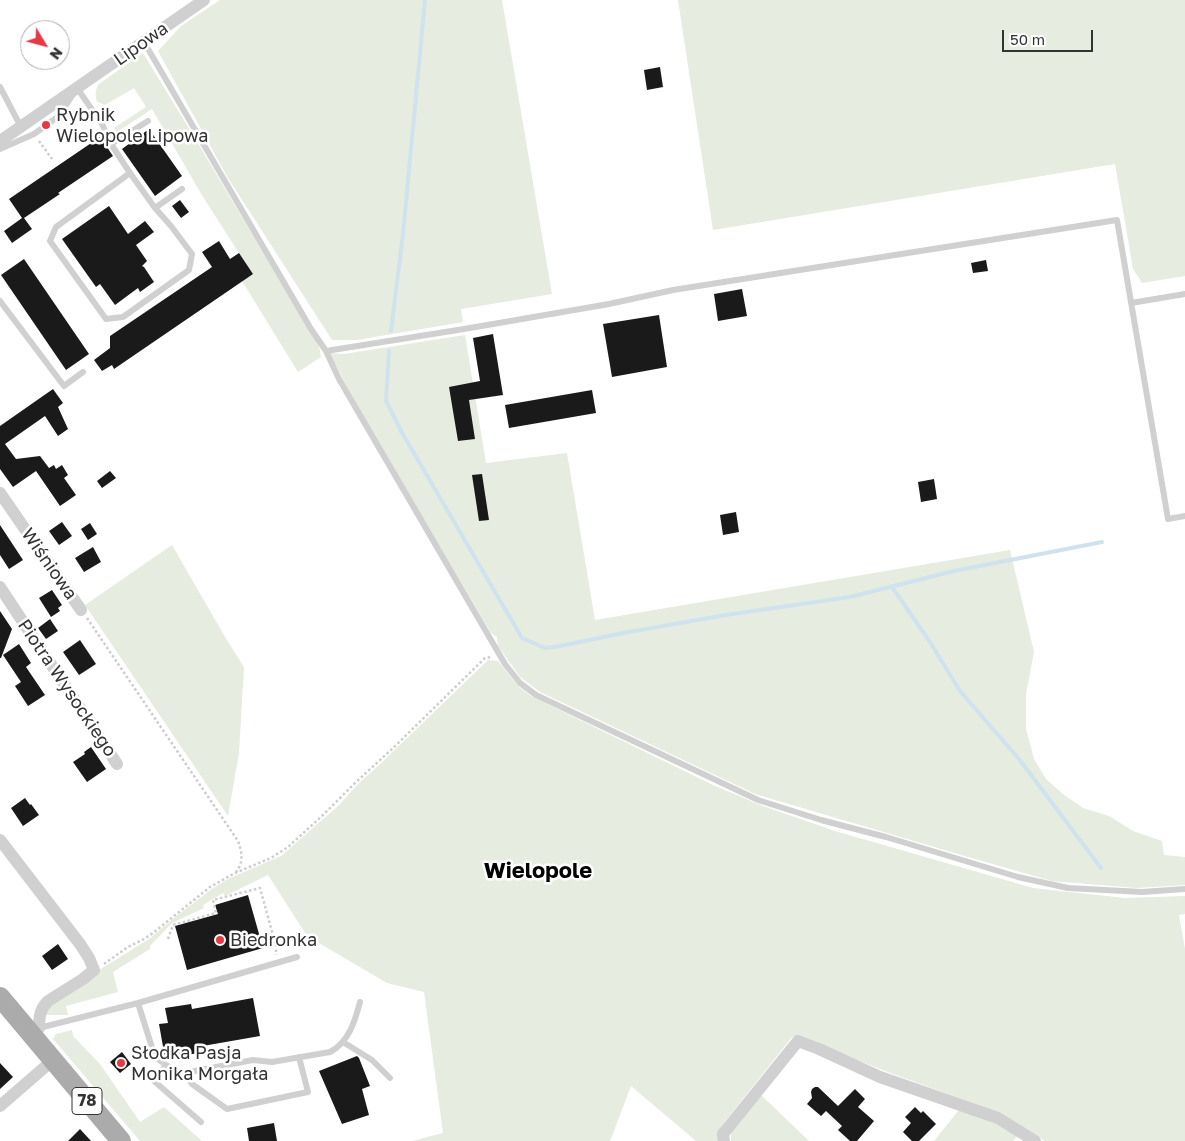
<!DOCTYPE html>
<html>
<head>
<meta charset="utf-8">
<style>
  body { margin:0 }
  #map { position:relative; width:1185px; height:1141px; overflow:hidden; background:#fff; font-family:"Golos Text",sans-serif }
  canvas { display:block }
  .north { position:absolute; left:20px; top:20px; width:50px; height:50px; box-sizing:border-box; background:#fff; border:1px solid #adadad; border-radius:50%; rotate:127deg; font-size:14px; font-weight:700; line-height:20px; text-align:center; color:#333 }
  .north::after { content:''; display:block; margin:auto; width:18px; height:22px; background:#e63946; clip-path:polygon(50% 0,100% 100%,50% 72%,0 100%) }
  .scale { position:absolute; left:1002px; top:30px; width:91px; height:22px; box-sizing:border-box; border:2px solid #333; border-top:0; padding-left:6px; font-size:15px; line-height:18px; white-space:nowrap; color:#333; -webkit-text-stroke:4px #fff; paint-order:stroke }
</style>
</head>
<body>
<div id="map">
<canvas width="1185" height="1141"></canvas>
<div class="north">N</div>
<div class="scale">50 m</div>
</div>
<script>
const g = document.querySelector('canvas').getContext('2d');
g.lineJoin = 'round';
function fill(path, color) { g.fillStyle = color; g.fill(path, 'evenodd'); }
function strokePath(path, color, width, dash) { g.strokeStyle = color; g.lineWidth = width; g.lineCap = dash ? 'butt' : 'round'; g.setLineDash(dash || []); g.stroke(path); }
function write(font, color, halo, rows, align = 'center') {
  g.font = font + ' "Golos Text",sans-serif'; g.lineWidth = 5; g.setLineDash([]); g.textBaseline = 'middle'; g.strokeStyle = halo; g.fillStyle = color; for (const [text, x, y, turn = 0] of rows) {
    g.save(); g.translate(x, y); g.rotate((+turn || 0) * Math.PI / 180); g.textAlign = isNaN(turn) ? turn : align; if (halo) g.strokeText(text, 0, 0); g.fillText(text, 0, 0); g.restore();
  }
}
fill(new Path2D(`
  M220,0H502L552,294L461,309L463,322L357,340H332L228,178L158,51L181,26Z
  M678,0H1185V276L1142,283L1133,269L1115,164L713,230Z
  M143,53L193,135L319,346L321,357L298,372L242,281L239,253L203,197L152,109L117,132L114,128L146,107L134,88L105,105L97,102C95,95 95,90 99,84Z
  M465,335L486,463L567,453L595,620L1010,550L1034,652L1026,694V729L1034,759L1046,779L1064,795L1083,808L1109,816L1133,831L1162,841L1164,855L1185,857V885L1136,888L1052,881L968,857L755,794L540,692L520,677L498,646L497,637L491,633L405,488L346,385L330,353L344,354Z
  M172,545L225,637L244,667L239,753L228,816L85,605Z
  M488,660L498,661L519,687L531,696L713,785L763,806L835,831L1033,888L1125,898L1185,896V914L1179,915L1185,949V1141H1045L1001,1113L893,1074L847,1056L792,1037L723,1124L719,1141H696L631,1086L610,1141H412L443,1133L424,992L387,983L307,936L268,875L225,896L223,893L203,905L204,908L172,923L150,946V949L113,972L118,992L66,1006L68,1015H45L49,1006L99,970L149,939L174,918L213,888L230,878L281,856L338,806L358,784L378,766Z
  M72,1030L73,1036L100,1064L140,1122L164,1107L202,1141H140L53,1039L56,1034Z
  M759,1093L809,1141H731V1132Z
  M957,1107L995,1120L1019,1135L1013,1141H934L958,1111Z`), '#e6ecdf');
strokePath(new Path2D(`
  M391,331L403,234L425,0
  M389,351L386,401L401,431L522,638L545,648L560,646L623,633L726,615L850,597L954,571L1102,542
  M892,587L928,639L960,691L1019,759L1101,868`), '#cfe2ee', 4);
fill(new Path2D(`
  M660,67L663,87L647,90L644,70Z
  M149,129L182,176L155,196L122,149Z
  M100,137L113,156L58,193L60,194L24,218L32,229L12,243L4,231L22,218L9,199Z
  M180,200L189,212L181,218L172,206Z
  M109,206L128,234L145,221L154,232L136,245L147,261L142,266L144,267L154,282L140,292L138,288L115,305L100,284L96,287L62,239Z
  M219,241L230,259L239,253L253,274L114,369L112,365L102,371L94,360L110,348V336L212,267L202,252Z
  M24,259L89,354L66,370L1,275Z
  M986,260L988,271L973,273L971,263Z
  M742,289L747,316L718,321L714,294Z
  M659,315L667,367L612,377L603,324Z
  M493,334L503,395L469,400L475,439L458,441L449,387L480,381L473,338Z
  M53,389L63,403L58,407L68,429L58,436L45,416L5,444L16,459L40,456L49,468L54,465L56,469L62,465L68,475L64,478L76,495L60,506L36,471L13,487L0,469V426Z
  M592,390L596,413L509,428L505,405Z
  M110,471L116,478L102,488L97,481Z
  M482,474L489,520L479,521L472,475Z
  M934,479L937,499L921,502L918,482Z
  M736,512L739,532L723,535L720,515Z
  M62,522L72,536L59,545L49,531Z
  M90,523L97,534L88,540L81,529Z
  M0,525L23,560L9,569L0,555Z
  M93,547L101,562L84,572L75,558Z
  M52,590L62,605L58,608L60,611L51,617L39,598Z
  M0,611L12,629L1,658H0Z
  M50,619L58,631L46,639L38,628Z
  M80,640L96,664L79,675L63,652Z
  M19,644L31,663L26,667L45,695L28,706L15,686L21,682L3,655Z
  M91,747L106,769L87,782L73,762L85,754L84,752Z
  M25,798L30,805L31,804L39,815L23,826L11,808Z
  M248,895L263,948L187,970L175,926L218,914L215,905Z
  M58,944L68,959L52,970L42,956Z
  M253,998L260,1036L197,1047L198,1053L166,1059L165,1058L159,1024L168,1023L165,1008L191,1004L192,1009Z
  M122,1052L131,1064L120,1073L110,1062Z
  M357,1056L359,1058L370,1086L362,1089L369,1115L342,1124L319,1071Z
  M0,1063L13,1077L0,1089Z
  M815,1087H818L838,1106L855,1089L865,1099L858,1107L874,1121L857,1141H850L838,1130L842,1126L826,1111L821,1116L807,1104L812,1098L811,1092L812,1089Z
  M915,1107L921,1113L923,1111L936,1124L919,1141H912L903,1132L911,1123L905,1117Z
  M274,1123L277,1141H249L247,1128Z
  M80,1129L91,1141H68Z`), '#1a1a1a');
strokePath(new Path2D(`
  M39,141L52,159
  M87,618L238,841C242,852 244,862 236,872
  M168,939L173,925L216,913L213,900L260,888L276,946V955
  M104,964L128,947L144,939L153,933L210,887L235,873L271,858L288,847L322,816L355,783L392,749L485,658L492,657`), '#cdcdcd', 2.5, [2.5, 2.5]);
strokePath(new Path2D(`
  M144,42L311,329L326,351L464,329L609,304L673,290L1117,220L1168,519L1185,516
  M0,87L21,127
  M111,144L148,121
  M0,149L34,134L59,116L77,88L102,124L111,144L130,173L155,208L171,226L192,254L189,270L123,317L106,319L50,241L56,227L130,173
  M155,208L182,189
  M0,301L64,386L83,372
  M1131,303L1185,294
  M326,351L339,379L505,664L520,683L536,695L758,800L821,820L886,837L1018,877L1068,888L1142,892L1185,889
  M138,1003L155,1057L179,1074L253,1060L272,1062L330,1052C349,1042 355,1021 360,1002
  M39,1028L138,1003L297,957
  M343,1042L372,1060L390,1078
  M166,1065L154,1081L201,1122
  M184,1073L192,1084L227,1109L308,1092L299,1057`), '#d0d0d0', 6);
strokePath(new Path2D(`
  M0,141L204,0
  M0,493L81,610
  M0,587L117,764
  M0,840L80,944L89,958L94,970L83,979L48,1001C40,1009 39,1017 39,1028L30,1033
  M0,1106L53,1060
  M724,1141L723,1134L798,1041L819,1049L880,1077L998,1118L1035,1141`), '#d0d0d0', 12);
strokePath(new Path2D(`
  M0,997L121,1141`), '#ababab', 20);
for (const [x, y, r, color] of [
  [46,125,5,"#e63946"],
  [220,940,5,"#e63946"],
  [121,1063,5,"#e63946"]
]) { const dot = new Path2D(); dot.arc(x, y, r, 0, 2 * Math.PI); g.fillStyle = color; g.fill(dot); strokePath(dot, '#fff', 2); }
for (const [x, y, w] of [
  [87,1101,30]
]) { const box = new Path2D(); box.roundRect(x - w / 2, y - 13.5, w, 27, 4); g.fillStyle = '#fff'; g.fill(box); strokePath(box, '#333', 1); }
write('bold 16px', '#333', null, [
  ["78",87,1101]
]);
write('18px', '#333', '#fff', [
  ["Lipowa",141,44,-35],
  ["Wiśniowa",49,564,55],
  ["Piotra Wysockiego",67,688,56]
]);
write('18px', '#333', '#fff', [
  ["Rybnik",56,115],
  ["Wielopole Lipowa",56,136],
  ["Biedronka",230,940],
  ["Słodka Pasja",131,1053],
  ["Monika Morgała",131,1074]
], 'left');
write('bold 22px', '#000', '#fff', [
  ["Wielopole",538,871]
]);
</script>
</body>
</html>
